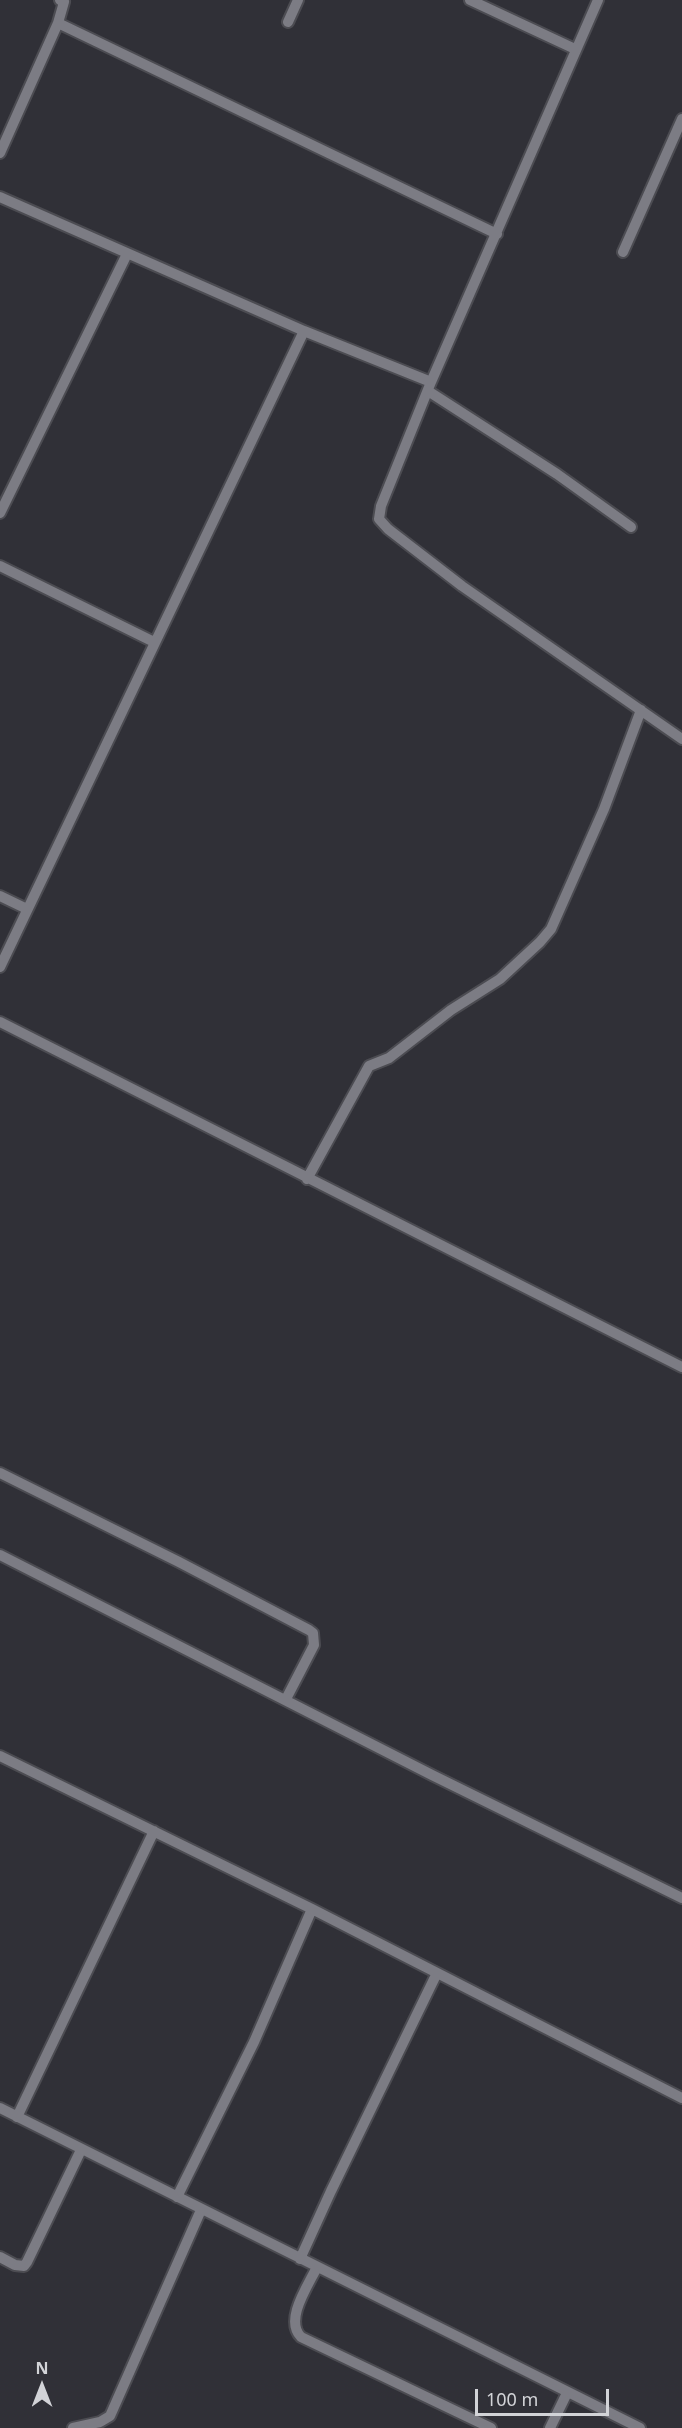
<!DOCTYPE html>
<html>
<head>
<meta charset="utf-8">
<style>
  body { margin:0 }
  #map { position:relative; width:682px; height:2428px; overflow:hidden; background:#303037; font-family:"Noto Sans",sans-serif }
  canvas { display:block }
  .north { position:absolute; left:12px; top:2356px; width:60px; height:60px; -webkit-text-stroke:4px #303037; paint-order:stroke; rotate:0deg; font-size:16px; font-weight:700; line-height:24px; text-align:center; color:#d2d3d7 }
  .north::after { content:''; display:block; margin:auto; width:21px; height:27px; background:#d2d3d7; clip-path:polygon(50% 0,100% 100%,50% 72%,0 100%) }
  .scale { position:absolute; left:475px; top:2389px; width:134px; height:27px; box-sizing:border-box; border:3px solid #d2d3d7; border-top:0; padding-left:8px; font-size:18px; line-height:21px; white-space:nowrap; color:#d2d3d7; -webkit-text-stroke:4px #303037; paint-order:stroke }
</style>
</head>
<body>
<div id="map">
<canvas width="682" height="2428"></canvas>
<div class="north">N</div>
<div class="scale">100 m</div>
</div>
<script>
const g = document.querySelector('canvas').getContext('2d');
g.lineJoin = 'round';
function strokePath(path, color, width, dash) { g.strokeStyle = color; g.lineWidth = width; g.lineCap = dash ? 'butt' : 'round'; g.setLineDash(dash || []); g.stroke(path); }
const minor = new Path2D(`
  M470,0L575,49
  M598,0L431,382L381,506L379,519L388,529L462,586L682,739
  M288,22L298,0
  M58,23L497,234
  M0,153L58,23L64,2L60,0
  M0,197L304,331L431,382
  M623,252L682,119
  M428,391L557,474L631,527
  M0,513L127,254
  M0,566L154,642
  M0,896L27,909
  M0,967L304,331
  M0,1022L682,1367
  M307,1179L369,1066L389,1058L451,1010L500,979L540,942L551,929L604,809L641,710
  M0,1473L179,1562L309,1630L313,1633L314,1645L286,1699
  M0,1555L432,1775L682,1898
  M0,1756L312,1909L682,2098
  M0,2108L640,2428
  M17,2117L154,1831
  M177,2197L254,2042L312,1909
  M0,2257L15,2265L24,2266L27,2262L81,2150
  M300,2259L331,2191L437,1973
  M317,2267C308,2286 284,2320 301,2337L491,2428
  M73,2428L100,2422L110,2416L201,2210
  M550,2428L567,2393`);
strokePath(minor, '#4c4c52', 14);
strokePath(minor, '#7c7c84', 10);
</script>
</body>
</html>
